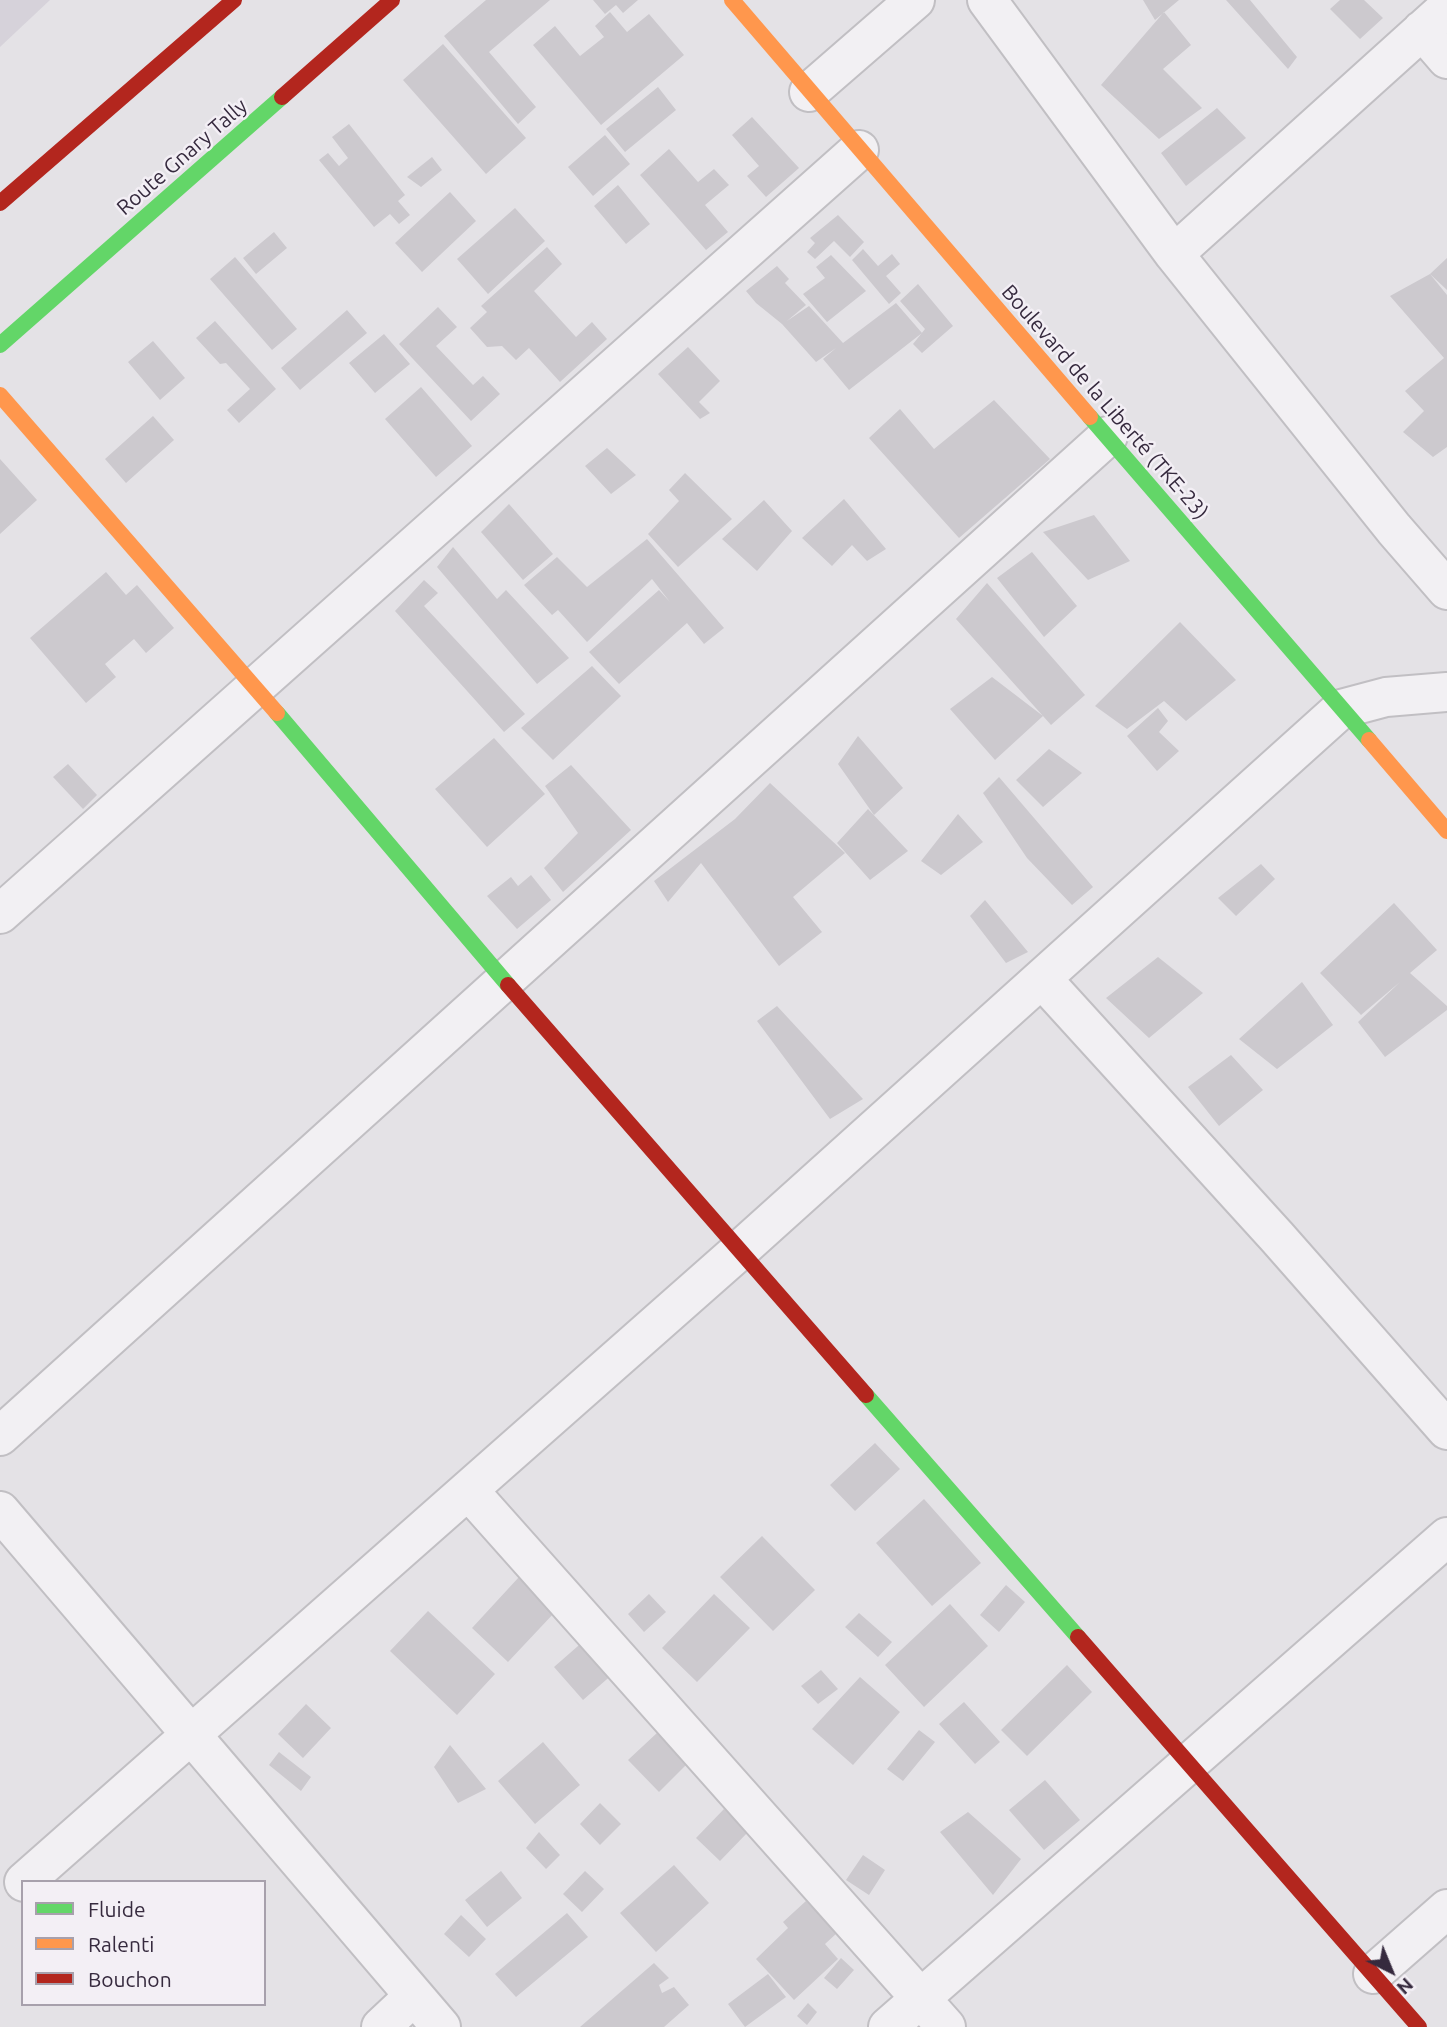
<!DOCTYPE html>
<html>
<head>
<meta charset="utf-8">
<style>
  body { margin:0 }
  #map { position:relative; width:1447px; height:2027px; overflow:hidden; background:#e4e2e6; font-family:Ubuntu,sans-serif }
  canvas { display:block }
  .legend { position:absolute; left:21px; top:1880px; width:245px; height:126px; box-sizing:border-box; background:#f3eff5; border:2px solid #a7a0ac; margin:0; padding:9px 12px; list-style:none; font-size:21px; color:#362a3e }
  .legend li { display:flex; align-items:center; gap:14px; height:35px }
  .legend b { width:35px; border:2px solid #a7a0ac }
  .north { position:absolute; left:1356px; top:1936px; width:70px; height:70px; -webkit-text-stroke:5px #f3eff5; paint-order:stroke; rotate:137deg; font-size:19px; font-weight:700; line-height:28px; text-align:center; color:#362a3e }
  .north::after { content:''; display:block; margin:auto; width:24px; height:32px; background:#362a3e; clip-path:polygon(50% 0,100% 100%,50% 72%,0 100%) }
</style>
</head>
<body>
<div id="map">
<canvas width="1447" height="2027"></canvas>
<ul class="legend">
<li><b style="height:9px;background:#63d668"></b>Fluide</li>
<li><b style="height:9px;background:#ff974d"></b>Ralenti</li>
<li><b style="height:9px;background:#b3261e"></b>Bouchon</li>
</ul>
<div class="north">N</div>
</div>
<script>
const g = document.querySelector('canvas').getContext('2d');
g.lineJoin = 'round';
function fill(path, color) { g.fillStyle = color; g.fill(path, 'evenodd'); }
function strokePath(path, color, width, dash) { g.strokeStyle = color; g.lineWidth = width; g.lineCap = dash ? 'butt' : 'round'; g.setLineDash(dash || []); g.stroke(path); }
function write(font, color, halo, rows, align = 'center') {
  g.font = font + ' Ubuntu,sans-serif'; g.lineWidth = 5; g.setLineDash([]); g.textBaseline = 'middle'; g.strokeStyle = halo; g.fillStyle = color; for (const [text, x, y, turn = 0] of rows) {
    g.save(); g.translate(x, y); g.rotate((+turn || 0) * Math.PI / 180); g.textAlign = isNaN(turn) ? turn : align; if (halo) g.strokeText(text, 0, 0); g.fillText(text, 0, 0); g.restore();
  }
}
fill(new Path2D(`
  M0,0H50L0,47Z`), '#d6d2da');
fill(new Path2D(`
  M486,0H550L489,52L536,107L518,124L444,36Z
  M593,0H638L623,13L616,5L605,14Z
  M1143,0H1179L1155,20Z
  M1226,0H1250L1297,57L1288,69Z
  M1340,0H1364L1383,18L1360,39L1330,9Z
  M610,12L627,32L649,14L684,55L601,125L533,45L555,26L580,56L604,37L595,26Z
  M1164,12L1191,45L1163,69L1202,108L1159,139L1101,85Z
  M443,44L526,138L486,174L403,80Z
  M658,87L676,110L625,152L606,129Z
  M1217,108L1246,138L1186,186L1161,153Z
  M752,117L799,168L766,197L747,176L759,166L732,135Z
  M349,124L405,195L398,201L410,215L399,224L390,214L374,227L319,160L328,153L339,166L348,158L332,137Z
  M605,135L630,164L593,196L568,167Z
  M669,149L698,182L714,169L729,185L705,205L728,232L706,250L640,175Z
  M432,157L442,170L421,187L407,177Z
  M618,185L650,224L626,244L594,206Z
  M450,192L476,221L422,272L395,243Z
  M515,208L545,241L488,294L457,259Z
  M838,215L864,242L850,257L834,241L815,259L807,252L815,243L810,238Z
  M274,232L287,248L256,274L243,258Z
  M547,247L562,264L534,291L576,337L592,322L607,339L560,382L529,348L516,360L502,346L487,347L470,328L487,312L481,306Z
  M863,249L878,266L892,254L900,264L886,276L901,293L889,304L852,260Z
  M831,255L866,291L827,322L803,294L825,278L816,267Z
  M235,257L297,329L272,350L210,279Z
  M1447,258V290L1430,274L1447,295V447L1433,457L1403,432L1424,411L1405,391L1444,358L1390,296L1430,274Z
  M777,266L789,279L785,283L806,305L787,321L809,306L843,343L896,303L922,333L849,390L823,359L836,348L816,362L782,324L756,303L746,291Z
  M918,284L953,326L922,353L913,344L925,329L900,301Z
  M438,307L457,327L436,346L473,385L483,376L500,394L471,421L399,344Z
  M347,310L367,333L300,390L281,368Z
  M215,321L276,389L239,423L227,410L250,389L226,363L220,364L196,338Z
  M384,334L410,364L375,393L349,363Z
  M153,341L185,378L160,400L128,362Z
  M688,347L720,381L699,402L710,413L700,419L658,374Z
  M421,387L472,446L436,477L385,419Z
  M994,400L1050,459L959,538L869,438L900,409L934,449Z
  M153,416L174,440L126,483L105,459Z
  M607,448L636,475L611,494L585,466Z
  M0,459L37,500L0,534Z
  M685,473L732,519L678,567L648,534L679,501L669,490Z
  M844,499L886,549L867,561L852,545L832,566L802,538Z
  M764,500L792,531L757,571L722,539Z
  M509,504L553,554L523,580L481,532Z
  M1094,515L1130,561L1088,580L1043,532Z
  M647,539L724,628L704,644L687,623L619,684L589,652L659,590L670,602L652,579L587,642L558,610L552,615L524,585L557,557L587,587Z
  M453,547L497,599L506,590L569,658L537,684L437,567Z
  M1032,552L1077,606L1044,637L997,578Z
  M106,572L126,595L137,585L174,628L146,653L134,639L105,664L116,677L86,703L30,638Z
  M424,580L438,593L424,606L525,714L504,732L395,611Z
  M987,583L1085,695L1051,725L1043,716L995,760L950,709L992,677L1043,716L956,619Z
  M1180,622L1236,680L1186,721L1164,701L1127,729L1095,706Z
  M592,666L621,696L553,760L521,728Z
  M1158,708L1168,721L1159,732L1179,751L1157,771L1127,736Z
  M858,736L903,788L874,815L838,764Z
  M494,738L545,794L487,847L435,789Z
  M1049,749L1082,773L1043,807L1016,780Z
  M68,764L97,795L83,809L53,777Z
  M571,765L631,830L563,892L544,868L578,833L545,786Z
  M999,777L1093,887L1072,905L1027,858L983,793Z
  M770,783L845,853L793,897L822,932L779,966L701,863L668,902L654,881L735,819Z
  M868,809L908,851L870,880L837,843Z
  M958,814L983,842L941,875L921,861Z
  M1261,864L1275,879L1236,916L1218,898Z
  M531,875L551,900L517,929L487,896L511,877L518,886Z
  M985,900L1028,952L1006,963L970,916Z
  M1394,903L1437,950L1410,973L1447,1006V1010L1385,1057L1358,1022L1400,982L1361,1015L1320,973Z
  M1158,957L1203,993L1149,1038L1106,998Z
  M1302,982L1333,1025L1277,1069L1239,1039Z
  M777,1006L863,1099L830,1119L757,1021Z
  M1231,1055L1263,1090L1219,1126L1188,1087Z
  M875,1443L900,1469L855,1511L830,1485Z
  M924,1499L981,1563L932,1606L876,1543Z
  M762,1536L815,1590L773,1631L720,1577Z
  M519,1577L555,1612L508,1662L472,1628Z
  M1006,1585L1025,1602L999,1632L980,1615Z
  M649,1594L666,1612L644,1632L628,1614Z
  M714,1594L750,1628L697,1682L662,1648Z
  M950,1604L988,1646L924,1707L885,1665Z
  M428,1611L495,1674L457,1715L390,1651Z
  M859,1613L892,1642L878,1657L845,1627Z
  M586,1639L614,1673L583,1700L554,1667Z
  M1067,1665L1092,1692L1027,1756L1001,1730Z
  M821,1670L838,1689L818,1704L801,1686Z
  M860,1677L900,1712L853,1765L812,1729Z
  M964,1702L1000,1742L975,1764L939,1724Z
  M306,1704L331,1728L303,1758L278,1734Z
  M919,1730L935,1742L903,1781L887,1769Z
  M658,1732L688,1763L659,1792L628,1760Z
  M543,1742L580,1785L535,1824L498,1781Z
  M450,1745L486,1789L458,1803L434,1767Z
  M279,1752L311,1777L301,1791L269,1765Z
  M1045,1780L1080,1820L1044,1850L1009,1810Z
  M600,1803L621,1824L600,1845L580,1824Z
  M724,1809L748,1832L720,1861L696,1838Z
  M968,1812L1021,1859L993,1895L940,1832Z
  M539,1832L560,1855L546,1869L526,1848Z
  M863,1855L885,1870L869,1895L846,1880Z
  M674,1865L709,1903L656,1952L620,1913Z
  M501,1871L522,1898L487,1927L465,1900Z
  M585,1871L604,1889L582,1912L563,1894Z
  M806,1901L837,1933L825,1944L838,1959L794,2000L756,1959L788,1928L783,1922Z
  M567,1913L588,1937L516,1997L495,1974Z
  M461,1915L486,1939L469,1957L444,1934Z
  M841,1958L854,1970L837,1989L824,1978Z
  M654,1963L669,1978L659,1985L662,1993L674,1987L689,2005L664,2027H580Z
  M768,1974L786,1997L745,2027L728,2004Z
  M808,2003L817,2012L807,2025L797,2016Z`), '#ccc9ce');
const street = new Path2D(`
  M987,0L1174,254L1394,529L1447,590
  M1422,30L1447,59
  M809,92L915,0
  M1174,254L1447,8
  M0,914L859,150
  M1043,980L1277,1237L1447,1430
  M0,1436L1108,436
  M469,1491L946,2027
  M0,1511L441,2027
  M24,1882L740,1250L1341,709L1386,697L1447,692
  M1373,1974L1447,1909
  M381,2027L414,1996
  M888,2027L1447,1537`);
strokePath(street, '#c1bfc3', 42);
strokePath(street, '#f2f0f3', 38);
strokePath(new Path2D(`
  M0,345L282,97
  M1090,417L1369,740
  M277,713L508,985
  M866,1395L1078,1637`), '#63d668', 16);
strokePath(new Path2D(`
  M732,0L1090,417
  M0,395L277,713
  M1369,740L1447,831`), '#ff974d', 16);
strokePath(new Path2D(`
  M282,97L392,0
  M0,203L234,0
  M508,985L866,1395
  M1078,1637L1419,2027`), '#b3261e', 16);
write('21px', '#362a3e', '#f3eff5', [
  ["Route Gnary Tally",182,157,-41],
  ["Boulevard de la Liberté (TKE-23)",1105,402,49]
]);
</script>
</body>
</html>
